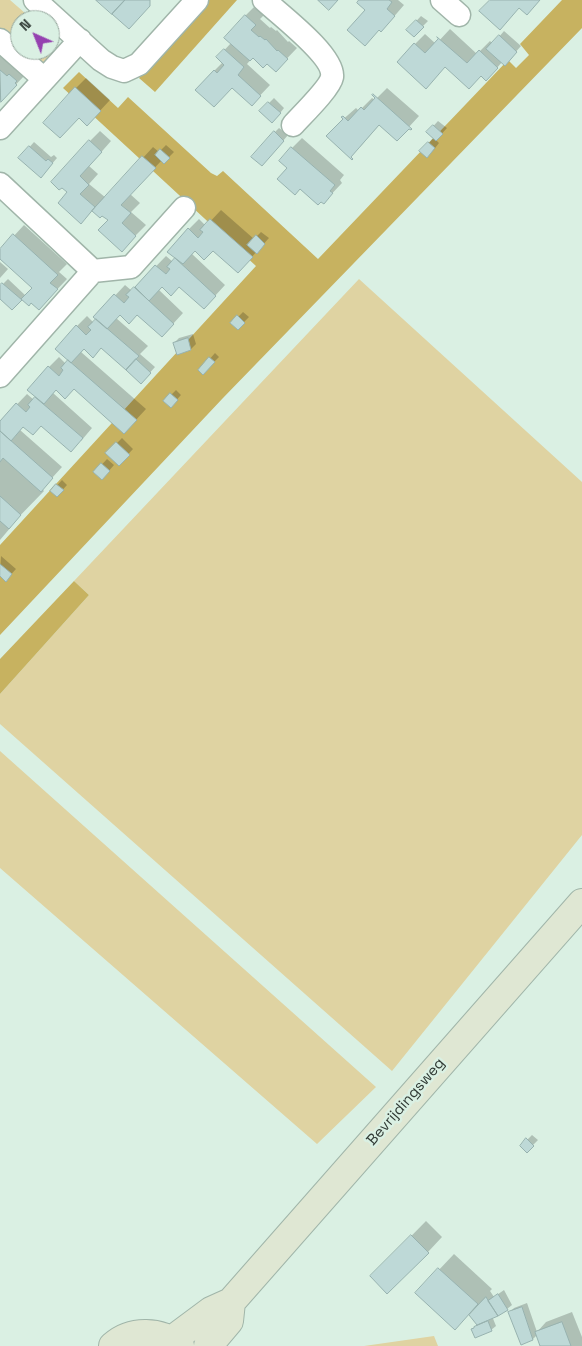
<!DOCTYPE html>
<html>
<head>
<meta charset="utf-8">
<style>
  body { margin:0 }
  #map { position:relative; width:582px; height:1346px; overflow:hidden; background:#daf0e3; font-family:"Space Grotesk",sans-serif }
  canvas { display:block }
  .north { position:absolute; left:10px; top:10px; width:50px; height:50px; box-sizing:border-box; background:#daf0e3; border:1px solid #96a79d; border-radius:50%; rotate:316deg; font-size:14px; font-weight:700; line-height:20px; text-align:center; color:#313a35 }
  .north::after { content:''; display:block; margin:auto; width:18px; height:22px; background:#9541b0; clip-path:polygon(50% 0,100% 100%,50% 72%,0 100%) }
</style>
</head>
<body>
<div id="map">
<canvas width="582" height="1346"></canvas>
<div class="north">N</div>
</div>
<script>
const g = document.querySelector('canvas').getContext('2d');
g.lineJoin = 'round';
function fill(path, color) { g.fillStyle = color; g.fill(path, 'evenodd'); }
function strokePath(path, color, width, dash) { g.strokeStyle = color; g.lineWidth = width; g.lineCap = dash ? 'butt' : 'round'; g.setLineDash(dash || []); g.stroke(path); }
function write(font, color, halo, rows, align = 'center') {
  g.font = font + ' "Space Grotesk",sans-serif'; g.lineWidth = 5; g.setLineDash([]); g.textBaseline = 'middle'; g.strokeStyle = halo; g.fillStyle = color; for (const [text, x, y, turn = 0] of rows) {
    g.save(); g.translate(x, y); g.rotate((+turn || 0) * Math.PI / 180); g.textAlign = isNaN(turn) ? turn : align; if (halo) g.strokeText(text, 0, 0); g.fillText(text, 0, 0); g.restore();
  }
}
fill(new Path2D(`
  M0,0H10L33,20H20V50H50V36C63,47 47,59 39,68L0,33Z
  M359,279L582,482V835L392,1071L0,724V694L89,595L74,581Z
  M0,751L376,1087L317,1144L0,868Z
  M434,1336L438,1346H364Z`), '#dfd3a2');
fill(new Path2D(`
  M208,0H237L155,92L139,78Z
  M562,0H582V28L223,398L0,635V545L256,266L63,88L79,72L118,108L128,97L211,173L217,176L223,171L318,259L508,60L516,68L529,55L520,44Z
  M74,581L89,595L0,694V659Z`), '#c7b260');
fill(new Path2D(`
  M361,0H398L404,5L391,20L366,10Z
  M255,6L265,14L260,19L270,28L271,27L276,31L277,30L288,42L289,41L297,48L276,70L267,62L253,57L247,64L270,85L252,104L232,86L224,95L214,71L223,62L218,57L231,43L245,16Z
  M421,16L428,21L414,35L408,30Z
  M450,29L477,54L490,41L493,44L504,31L521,46L505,64L502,62L496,69L481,75L445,66L435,77L415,44L425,34L436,44Z
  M0,51L26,74L1,100H0Z
  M86,78L110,100L97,114L76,88Z
  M387,88L419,116L397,140L380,124L360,147L340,122L356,108L359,111L372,98L375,100Z
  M274,98L284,108L277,117L261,111Z
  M438,121L447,128L436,140L439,143L432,152L421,151L434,137L428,132Z
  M279,128L288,135L267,160L275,132Z
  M100,131L111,141L89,166L98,174L89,184L106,198L153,147L159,152L166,145L174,152L164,162L162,160L130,194L140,203L131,212L146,225L131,240L102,214L100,217L93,210L81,222L69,192L90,141Z
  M302,138L344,175L340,180L342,183L324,202L289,168L292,148Z
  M34,142L51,157L54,155L57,158L45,172L20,158Z
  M221,210L254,239L261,232L269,238L248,261L213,249L195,250L192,254L225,285L214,297L180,286H162L159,290L183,313L172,325L138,313L120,314L116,318L148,346L140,354L155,367L146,377L102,347L93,356L84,348L81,352L146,409L134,422L74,388L57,389L53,393L92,428L81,441L42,425L24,426L20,430L62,467L42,489L44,491L10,526L11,527L0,540V422L27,394L34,400L37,397L49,367L59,357L66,364L69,360L77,326L87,316L94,323L97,319L95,317L125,285L132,291L166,256L173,262L176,259L189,229L199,219L206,226Z
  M24,225L67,264L59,272L67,279L49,298L31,301L22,298L12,309L0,298V287L8,279L26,296L34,288L0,257V251Z
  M0,262L8,269L0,278Z
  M243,312L249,317L238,328L232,323Z
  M193,334L196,344L191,349L174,343L179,338Z
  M215,353L219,357L203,373L200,370Z
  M176,390L181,395L171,406L165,401Z
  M122,438L133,449L119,464L107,453Z
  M107,459L114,465L107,473L95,472Z
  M62,480L67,485L57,496L52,491Z
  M1,556L16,569L6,580L0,575Z
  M532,1135L538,1140L527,1151L521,1146Z
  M426,1221L442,1237L428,1252L372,1276Z
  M454,1254L492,1289L490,1291L494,1297L504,1290L512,1305L507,1309L492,1316L496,1326L491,1330H473L478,1324L469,1314L417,1293Z
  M527,1303L537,1332L546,1322L572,1312L582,1337V1346H541L537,1335L533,1339L510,1312L514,1308Z`), '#0003');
const building = new Path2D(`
  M96,0H125L112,14Z
  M125,0H150V6L129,29L112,14Z
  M318,0H338L329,10Z
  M359,0H389L392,2L387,9L395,16L381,32L379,30L365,46L347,30L365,10L357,3Z
  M490,0H540L527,15L519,8L500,30L479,11Z
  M245,15L256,25L251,30L259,37L260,36L265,40L266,39L277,51L278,50L288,59L276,72L267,64L263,68L253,58L250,61L224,38Z
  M416,20L424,27L414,37L406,30Z
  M499,35L517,52L505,66L486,49Z
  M437,37L467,63L479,50L498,68L486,81L481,76L469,89L445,67L426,89L397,62L414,43L425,53L438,39Z
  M224,49L244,67L238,75L261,96L252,106L232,88L214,107L195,90L214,70L217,73L224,65L216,57Z
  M0,70L7,76L9,74L17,81L15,83L17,85L1,102Z
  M75,87L101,111L87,126L79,118L60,138L43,123Z
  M373,94L412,129L411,130L409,129L397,141L379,125L351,157L353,159L352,160L326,136L343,119L341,117L343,116L348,121L361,107L364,110L375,98L372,95Z
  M268,102L281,113L272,123L259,111Z
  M433,125L443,134L436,141L426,132Z
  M274,131L284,141L262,166L251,157Z
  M89,140L102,152L80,176L89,185L80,194L95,207L81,224L58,203L67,192L62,188L59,190L51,182Z
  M428,142L435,148L427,158L419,151Z
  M29,146L46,161L48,159L53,163L41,178L18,158Z
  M291,147L335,185L330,191L333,193L324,204L321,202L318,205L300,189L295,195L277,179L287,168L279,161Z
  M160,149L170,158L164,164L155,155Z
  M142,156L156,168L121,205L131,213L122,223L136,236L122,252L98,230L108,220L102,216L100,218L92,211Z
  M210,219L253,257L238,273L213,251L204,260L195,251L183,264L167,252L188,228L198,238L203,232L200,230Z
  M13,234L58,275L50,283L58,289L39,310L31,303L29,306L21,299L32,288L0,259V249Z
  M256,235L265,244L257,254L247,245Z
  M175,258L216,296L204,309L179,287L171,296L162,287L149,301L135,287L155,265L166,274L170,269L167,267Z
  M2,283L22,300L12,310L0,299V285Z
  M134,287L174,324L162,337L137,315L129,324L120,315L107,329L93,317L114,294L124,303L129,297L126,295Z
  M237,315L245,323L238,330L230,323Z
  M96,319L139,356L126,370L101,348L93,358L84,349L71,363L55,349L76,325L86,335L91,330L88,327Z
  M188,338L191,350L177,355L173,343Z
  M209,357L215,362L203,375L198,370Z
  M136,359L151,373L141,384L126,370Z
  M68,360L137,420L124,434L74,389L65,399L56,390L44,404L27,390L48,366L59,376L63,370L61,368Z
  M170,393L178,400L171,408L163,401Z
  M35,397L83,438L71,452L41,426L33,435L23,427L11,441L0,431V421L16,403L26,412L30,407L28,405Z
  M0,431L53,478L41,492L3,458L0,462Z
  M116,442L130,455L119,466L105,453Z
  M101,463L110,471L102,480L93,472Z
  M56,484L64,490L57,497L50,491Z
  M0,496L21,515L9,529L0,521Z
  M0,564L12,574L6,582L0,576Z
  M526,1138L534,1146L527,1153L520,1146Z
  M411,1235L429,1253L387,1294L370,1276Z
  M438,1268L478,1304L455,1330L415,1293Z
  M498,1294L508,1310L498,1316L488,1301Z
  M486,1297L498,1316L477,1325L469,1315Z
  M522,1307L533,1340L521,1345L508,1312Z
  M488,1321L492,1331L475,1338L471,1329L474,1328V1327Z
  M562,1322L571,1346H540L535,1332Z`);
fill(building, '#bed9d7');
strokePath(building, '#97b2af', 1);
const minor = new Path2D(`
  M35,0L101,60L112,67L124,71L139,64L197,0
  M264,0C279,14 335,56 332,77C330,88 301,116 293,125
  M442,0L459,15
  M0,40L44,79
  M0,128L80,40
  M0,184L93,271
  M0,376L93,271L131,267L184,208`);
const secondary = new Path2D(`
  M172,1340L211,1311L231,1302L582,903
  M113,1346C132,1329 160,1331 180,1346
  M208,1346L229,1321L231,1302`);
strokePath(minor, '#a0b5a9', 25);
strokePath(secondary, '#a0b5a9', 30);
strokePath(minor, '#fff', 22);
strokePath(secondary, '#dfe7d3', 28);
write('15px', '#313a35', '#daf0e3', [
  ["Bevrijdingsweg",406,1102,-49]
]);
</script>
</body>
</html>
